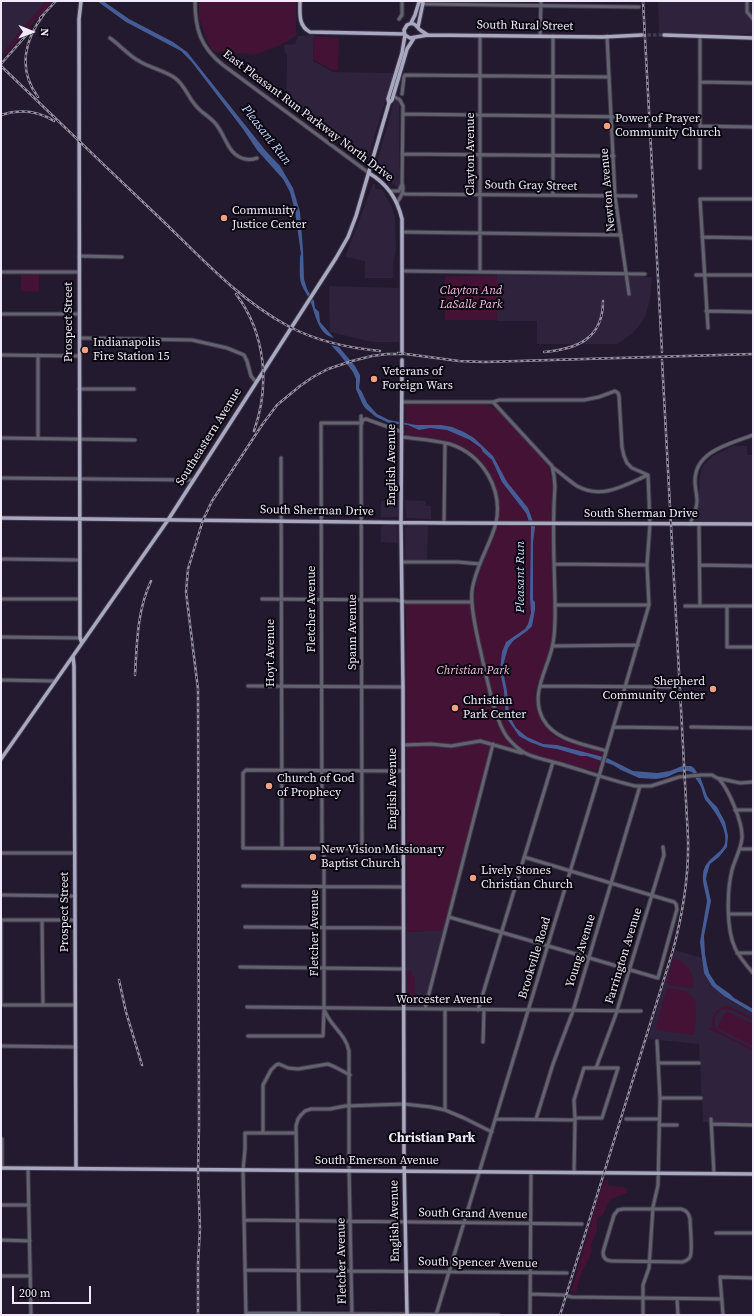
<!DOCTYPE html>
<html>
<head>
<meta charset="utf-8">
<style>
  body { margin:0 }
  #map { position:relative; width:754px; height:1316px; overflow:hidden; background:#231a2f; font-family:"Source Serif 4",serif }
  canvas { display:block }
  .frame { position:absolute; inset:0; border:2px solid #f0eafa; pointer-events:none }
  .north { position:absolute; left:12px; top:12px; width:40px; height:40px; -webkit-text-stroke:3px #0b0710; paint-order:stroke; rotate:91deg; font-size:11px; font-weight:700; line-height:16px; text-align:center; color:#f0eafa }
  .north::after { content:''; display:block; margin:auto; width:14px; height:18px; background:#f0eafa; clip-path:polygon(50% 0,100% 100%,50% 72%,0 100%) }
  .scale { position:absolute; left:12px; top:1286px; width:79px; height:18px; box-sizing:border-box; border:2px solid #f0eafa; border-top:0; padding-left:5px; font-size:12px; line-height:14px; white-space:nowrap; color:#f0eafa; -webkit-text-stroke:3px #0b0710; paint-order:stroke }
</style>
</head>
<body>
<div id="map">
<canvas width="754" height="1316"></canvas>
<div class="frame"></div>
<div class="north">N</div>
<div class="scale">200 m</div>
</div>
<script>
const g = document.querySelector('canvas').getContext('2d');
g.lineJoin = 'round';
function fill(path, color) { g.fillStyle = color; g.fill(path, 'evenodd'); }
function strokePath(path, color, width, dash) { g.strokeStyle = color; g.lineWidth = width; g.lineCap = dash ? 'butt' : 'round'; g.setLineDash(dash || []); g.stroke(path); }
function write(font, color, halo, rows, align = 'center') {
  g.font = font + ' "Source Serif 4",serif'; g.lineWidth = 4; g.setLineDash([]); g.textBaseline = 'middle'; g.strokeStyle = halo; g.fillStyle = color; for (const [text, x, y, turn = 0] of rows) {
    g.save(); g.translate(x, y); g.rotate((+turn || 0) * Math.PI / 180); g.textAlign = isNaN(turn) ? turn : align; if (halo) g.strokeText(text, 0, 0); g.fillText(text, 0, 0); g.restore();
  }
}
fill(new Path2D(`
  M1,1H46L1,55Z
  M658,1H753V34H659Z
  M314,35L313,61L333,72L394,73L367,160L363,161L341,142L318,128L283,101L286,98L287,62V54L285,53L284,45L295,44L298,36Z
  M394,101L399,102V189L375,170Z
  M373,184H375V189H381L383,191L392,207L395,218L396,250L393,264V278H365V261L345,257Z
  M497,274L652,277L650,300L645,317L639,326L632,334L617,344H537V321H497Z
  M329,286L399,288V342H372L330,332Z
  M733,446H747V455H753V521L700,522L696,520V515L698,509L700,475L703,466L713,456Z
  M405,500L425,501L426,506H431V519L406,518Z
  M381,501H398V517H381Z
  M383,525H394L397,527L398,543L381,542V527Z
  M409,525H428L427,561H405V527Z
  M444,930L425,1005L423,1006H407V932Z
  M674,950L702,958L704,973L712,986L724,996L753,1013V1122H703L699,1044L648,1039Z`), '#2e223d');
fill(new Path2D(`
  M46,1H53L5,55L3,53Z
  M199,1H296V36L278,46L257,54L216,52L211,49L199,19Z
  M314,36L339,38L338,70H333L313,60Z
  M21,274H39V292L21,291Z
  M445,276H497V320H445Z
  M485,404L497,409L547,464L550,472L553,484V629L546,664L537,685L535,696L537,707L540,719L554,736L604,752L598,769L595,771L492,743L444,930L407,932L406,603L475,604C473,578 488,554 496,531C508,494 488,455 451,442C437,437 421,437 406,436V405Z
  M673,958C688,963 695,973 693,988L668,985L667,983Z
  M407,971H412V975L415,978L414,998L407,997Z
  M667,988L686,991L695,999L696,1021L694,1035L658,1030L656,1027Z
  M726,1006L733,1008L753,1018V1021C743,1016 721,1000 715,1017C714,1021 714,1026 717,1029C722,1035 745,1044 753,1048V1051L709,1029L711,1027L713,1028C710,1017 715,1009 726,1006Z
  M726,1011L753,1024V1046L717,1028Z
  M605,1180H608V1184L609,1186L624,1187L627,1189V1193C608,1200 611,1196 603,1215L597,1218V1231L591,1245L592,1252L581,1274L576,1293L571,1292L599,1195Z`), '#441235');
fill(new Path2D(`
  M97,1H103L129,19L173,42L187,52L265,150L280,166L293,188L300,212L303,250L304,279L307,289L314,301L315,308L319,312L320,322L334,338C318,334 316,316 311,303C309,296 303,290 301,283C299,275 300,266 300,257L301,254L295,211L290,192L283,179L257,150L243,129L191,61L181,51L126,22Z
  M331,345L339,347L355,366L360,375V380L359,388L362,392L367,403L377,414L389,420L416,425H441L452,427L464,432L474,438L493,456L507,482L528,508L535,527L533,542V600L535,602V610L532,626L527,631L513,641L508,648L504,662L503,671L507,691L509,715L516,728L527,737L543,744L557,745L607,758L633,771L657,773L670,771L682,766H691L694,768L701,779L707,796L710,800L717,807L725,822L728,836L727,847L719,857L710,864L707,874L706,879L711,901L704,936L705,954L707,965L709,973L716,984L730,994L734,998L753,1009V1013L724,996L712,986L704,973L700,942L707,901C706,892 702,884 703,874C705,857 722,855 725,843C728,830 715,811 707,802C703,798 703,790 700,785C698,781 694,777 692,772L688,771L678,772L667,777L656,779L639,778L621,770L613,765L587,756H581L557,749L543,747L530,742L519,736L506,717L504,691L500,671L502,652L506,642L525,629L528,624L531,613L530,597L531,527L526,513L502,482L492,460L483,452L481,448L470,440L447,430L430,428L419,430L408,425L389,423L376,417L365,408L362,403L356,389V379L353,372L340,355Z`), '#455d96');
strokePath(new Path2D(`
  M642,35H664
  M402,352V360`), '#42394d', 3.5, [3.5, 2]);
const minor = new Path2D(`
  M195,1C195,28 200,47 223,65L369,173
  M747,1V12L753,19
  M422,4L639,7
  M399,19L402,15V1
  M540,36L541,1
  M607,36L615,196L629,294
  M110,38C120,45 128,55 139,61C150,68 164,70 175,78C185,85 188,98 197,107C202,113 210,117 215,123C226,135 227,155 245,159C250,160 252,160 257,158
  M700,82L753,83
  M402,94L404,77L405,75L609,77
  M393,96L400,100L403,106L402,183C405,191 401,196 397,203
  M403,114L632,117
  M700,126L753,127
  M402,154L614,156
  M700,168V37
  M390,191H399L402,184
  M403,193L405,194L636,196
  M553,195V36
  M402,232L621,235
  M702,237L753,238
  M79,256L122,257
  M402,271L645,274
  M1,272H79
  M480,272V35
  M696,275H753
  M706,311L753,312
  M1,314H79
  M708,328L700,199H753
  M79,338L192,340L227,348L244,355L247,361L251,376L256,382
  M1,355L79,356
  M79,389H134
  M402,402H493L552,466L554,476L555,487C552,523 554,561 555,597C555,612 556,628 553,643C549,668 529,693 543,719C555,741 585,744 606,751
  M361,416L362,849
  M362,422L363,420L366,419L402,432
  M402,437C418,439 435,440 450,444C483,455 503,489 496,523C490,546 475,567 472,591C470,610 479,643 483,662C488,683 495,720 507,737C512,743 518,749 525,753C534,758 547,760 557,763C582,770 609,780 635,786H651L679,777L701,775H712L717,778L740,783L753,782
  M1,438L135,440
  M38,439V355
  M281,458L282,848
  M552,467C561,473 568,480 577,486C602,500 625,485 648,475
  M1,478L193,480
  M444,523L445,443
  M690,524C693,517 697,509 697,501C697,494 695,488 695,482C694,451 730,444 753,435
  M699,524L700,606
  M1,559L79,560
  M402,562H458L480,564
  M555,564L647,565
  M700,565L753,566
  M1,599H79
  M262,599L396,600L406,602H472
  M555,605H649
  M685,606H753
  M727,606V647H753
  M1,637L80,638
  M553,646L638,645
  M1,680L55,681
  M248,686L403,687
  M540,686L675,687
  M613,727L677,728
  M691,727L753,728
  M403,745L431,744L451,746L480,741L522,753
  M719,779C729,790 743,823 742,838C741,849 735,859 732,870C727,890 726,929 735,948C739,957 746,965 753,973
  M735,810H753
  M403,849L243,848V773L246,770L403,771
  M740,849H753
  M1,853H75
  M243,886L403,887
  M1,895L75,896
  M729,914H753
  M449,917L658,978L677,909L676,904L674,902L524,857
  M42,920L43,1005
  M245,927L404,928
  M737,953H753
  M240,967L404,969
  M1,1005V920H75
  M1,1005H75
  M247,1007L641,1011
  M425,1009L493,744
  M445,1009V1110
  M478,1010L553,762
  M248,1036H323L324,1010
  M483,1042L484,1010
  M1,1046L76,1047
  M658,1063H699
  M596,1068L616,1014L664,855L663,847
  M660,1098H701
  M496,1119L572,1120C574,1120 575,1118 578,1118H602L618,1068H584L574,1100L575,1119V1121L574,1173
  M536,1119L553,1064L573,1011L640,786
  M626,1119H659
  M711,1119L714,1174
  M711,1124L753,1125
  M659,1125H677
  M263,1133V1085L271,1070L276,1065L279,1064L288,1068L298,1069L328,1064L335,1067L350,1075
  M2,1139V1168
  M28,1168L31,1315
  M1,1205H29
  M623,1209H681C686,1210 689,1213 690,1219C690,1226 693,1252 690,1257C688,1260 686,1261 682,1262L612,1261C606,1261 603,1258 603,1252L614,1215L618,1210Z
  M244,1220L582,1224
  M716,1233H753
  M1,1240L30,1241
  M245,1270L567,1273
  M1,1276H30
  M530,1294L563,1295L572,1297L722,1299
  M677,1299L678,1315
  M246,1313L499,1315
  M246,1315L243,1170L245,1149V1133H296
  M299,1315L296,1126L298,1119L301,1115L305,1111L311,1109H330L345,1106L404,1104L431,1107L445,1110L464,1118L492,1132
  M352,1315L349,1167V1051C346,1034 329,1025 324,1009V853L322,845L321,423H362
  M436,1315L599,776L649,605L647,565L650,524L648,475L632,468L627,463L624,456L622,447L619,396L618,393L615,391L599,397L584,400H499L493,402
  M530,1315L531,1172
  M643,1315V1285L649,1268L653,1207L658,1185L660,1098L657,1041
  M723,1315L720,1277L753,1278`);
const major = new Path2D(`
  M81,1L79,19L80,633V638L82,643
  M300,1C300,13 298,26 310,32L404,34
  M411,23L415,15L419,2L421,1
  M418,27L423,3L421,1
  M428,35C425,33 421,31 419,29C415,24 413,22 407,25L404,30L405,35L410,38L428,35L603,37L642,35
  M664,35L753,38
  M389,103L392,100L407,49L414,38
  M369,173C387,184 397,198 402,219V352
  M402,360L401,522L403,689L404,1160L407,1315
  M1,518L444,523L753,524
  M73,656L74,666L76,1168
  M1,759L168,520L336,258L348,237L356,216L389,103L388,99L402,53L405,35
  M1,1168L753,1174`);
strokePath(minor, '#40374b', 5);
strokePath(major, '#40374b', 5.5);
strokePath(minor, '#63636f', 3);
strokePath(major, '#a8a8c1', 3.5);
const rail = new Path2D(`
  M643,1L662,352
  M40,18L56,1
  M1,64L30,31
  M1,66C56,119 110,171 165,223C203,260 240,300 288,326C316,341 348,348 380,351
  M38,97C17,69 25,39 44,14
  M1,115C20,109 38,111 54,121
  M236,294C266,334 270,386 254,431
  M544,352C577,349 603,339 603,301
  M398,353L459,361L484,362L753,354
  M135,675C137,642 137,611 151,581
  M119,980L126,1012L142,1065
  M198,1315V1263L200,1229L198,1173L199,1126L198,689L186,592L188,569L203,520L212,501L262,425L277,405L300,386L313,377L328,369L352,361L372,356L387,354H402
  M560,1315L673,950C683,913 689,876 688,838L662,360`);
strokePath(rail, '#968fa1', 2.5);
strokePath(rail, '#0b0710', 1, [3]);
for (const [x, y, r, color] of [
  [607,126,4,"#f39f82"],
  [224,218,4,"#f39f82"],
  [85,350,4,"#f39f82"],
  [374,379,4,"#f39f82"],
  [713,689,4,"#f39f82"],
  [455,708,4,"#f39f82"],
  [269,786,4,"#f39f82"],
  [313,857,4,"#f39f82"],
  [473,878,4,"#f39f82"]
]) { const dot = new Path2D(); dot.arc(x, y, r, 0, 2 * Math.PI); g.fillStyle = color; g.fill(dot); strokePath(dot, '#0b0710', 1.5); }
write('12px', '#f0eafa', '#0b0710', [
  ["South Rural Street",525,26,1],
  ["East Pleasant Run Parkway North Drive",308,116,37],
  ["Clayton Avenue",471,154,-90],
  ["South Gray Street",531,186,1],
  ["Newton Avenue",608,190,-95],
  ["Prospect Street",69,322,-90],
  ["Southeastern Avenue",209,437,-58],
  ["English Avenue",392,465,-90],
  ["South Sherman Drive",317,511,1],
  ["South Sherman Drive",641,514],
  ["Fletcher Avenue",312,609,-90],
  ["Spann Avenue",353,632,-90],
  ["Hoyt Avenue",271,653,-90],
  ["English Avenue",393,789,-90],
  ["Prospect Street",65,912,-90],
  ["Fletcher Avenue",315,933,-90],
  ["Young Avenue",581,951,-73],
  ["Farrington Avenue",624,956,-73],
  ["Brookville Road",535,958,-73],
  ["Worcester Avenue",444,1000],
  ["South Emerson Avenue",377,1161],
  ["South Grand Avenue",473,1214,1],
  ["English Avenue",395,1221,-91],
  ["Fletcher Avenue",342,1261,-91],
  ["South Spencer Avenue",478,1263,1]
]);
write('12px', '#f0eafa', '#0b0710', [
  ["Power of Prayer",615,119],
  ["Community Church",615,133],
  ["Community",232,211],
  ["Justice Center",232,225],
  ["Indianapolis",93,343],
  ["Fire Station 15",93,357],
  ["Veterans of",382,372],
  ["Foreign Wars",382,386],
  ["Shepherd",705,682,"right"],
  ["Community Center",705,696,"right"],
  ["Christian",463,701],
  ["Park Center",463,715],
  ["Church of God",277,779],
  ["of Prophecy",277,793],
  ["New Vision Missionary",321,850],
  ["Baptist Church",321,864],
  ["Lively Stones",481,871],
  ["Christian Church",481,885]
], 'left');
write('italic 12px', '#f6bfe0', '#0b0710', [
  ["Clayton And",471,291],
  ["LaSalle Park",471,305],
  ["Christian Park",473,671]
]);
write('italic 13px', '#c7d7f9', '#0b0710', [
  ["Pleasant Run",266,135,52],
  ["Pleasant Run",521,577,-90]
]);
write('bold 13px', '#f0eafa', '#0b0710', [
  ["Christian Park",432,1139]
]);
</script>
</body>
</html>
